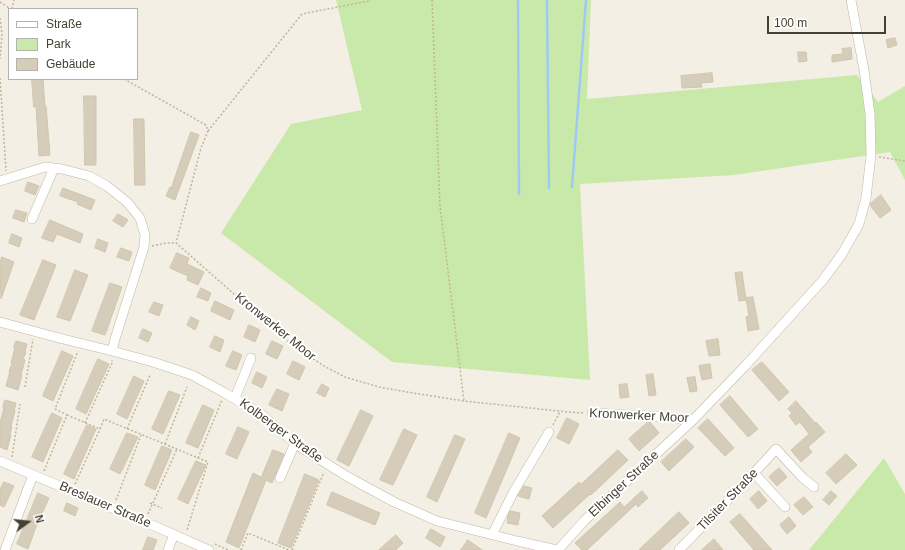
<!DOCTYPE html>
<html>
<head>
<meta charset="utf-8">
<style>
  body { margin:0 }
  #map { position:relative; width:905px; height:550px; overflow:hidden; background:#f3efe4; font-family:Helvetica,sans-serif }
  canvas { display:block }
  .legend { position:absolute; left:8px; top:8px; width:130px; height:72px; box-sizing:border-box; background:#fff; border:1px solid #b5b3ae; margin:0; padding:5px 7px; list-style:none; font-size:12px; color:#454034 }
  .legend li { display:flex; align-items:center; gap:8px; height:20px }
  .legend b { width:20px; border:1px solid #b5b3ae }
  .north { position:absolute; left:8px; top:502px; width:40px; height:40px; -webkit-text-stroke:3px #fff; paint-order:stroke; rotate:75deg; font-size:11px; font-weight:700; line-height:16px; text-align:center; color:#454034 }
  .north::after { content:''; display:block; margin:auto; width:14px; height:18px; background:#454034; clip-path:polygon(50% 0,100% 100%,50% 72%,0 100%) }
  .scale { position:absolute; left:767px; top:16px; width:119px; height:18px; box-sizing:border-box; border:2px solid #454034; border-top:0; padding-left:5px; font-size:12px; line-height:14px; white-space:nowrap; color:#454034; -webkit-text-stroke:3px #fff; paint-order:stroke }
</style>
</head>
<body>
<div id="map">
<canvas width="905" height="550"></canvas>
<ul class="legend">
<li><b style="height:5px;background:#fff"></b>Straße</li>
<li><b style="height:11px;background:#c9e9aa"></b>Park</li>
<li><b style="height:11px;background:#d5ccb9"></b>Gebäude</li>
</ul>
<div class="north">N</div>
<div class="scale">100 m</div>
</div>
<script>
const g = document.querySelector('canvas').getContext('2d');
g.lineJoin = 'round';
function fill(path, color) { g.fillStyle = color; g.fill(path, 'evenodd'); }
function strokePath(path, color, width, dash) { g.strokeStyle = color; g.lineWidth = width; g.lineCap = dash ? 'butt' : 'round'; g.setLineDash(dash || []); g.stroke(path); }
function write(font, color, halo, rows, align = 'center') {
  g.font = font + ' Helvetica,sans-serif'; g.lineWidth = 4; g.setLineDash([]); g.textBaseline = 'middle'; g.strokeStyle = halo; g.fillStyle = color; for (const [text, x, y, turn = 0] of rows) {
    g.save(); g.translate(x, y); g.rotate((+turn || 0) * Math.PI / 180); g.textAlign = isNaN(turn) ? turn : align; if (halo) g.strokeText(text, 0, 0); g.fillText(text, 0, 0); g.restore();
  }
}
fill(new Path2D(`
  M336,0H591L587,99L857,75L878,102L905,86V180L890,152L734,175L580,184L590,380L392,362L221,233L291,124L362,110Z
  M884,458L905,494V550H809Z`), '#c9e9aa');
strokePath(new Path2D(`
  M518,0L519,194
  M547,0L549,188
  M572,187L586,0`), '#9dcaf3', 2.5);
const building = new Path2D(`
  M895,38L897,45L888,48L886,40Z
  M851,48L852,59L832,62V55L843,54L842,49Z
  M798,52H806L807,61L799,62Z
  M712,73L713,82L701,83L702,87L682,88L681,76Z
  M32,79H43L45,106H46L50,155L39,156L36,106L34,107Z
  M84,96H96V165H85Z
  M134,119H144L145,185H135Z
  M191,132L199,135L175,200L166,196L170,187L171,188Z
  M28,182L39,186L35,195L25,191Z
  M63,188L95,200L91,210L77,204L78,202L60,196Z
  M881,195L891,210L880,218L870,205L871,203Z
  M16,210L27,213L24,222L13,218Z
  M118,214L128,220L123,227L113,221Z
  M50,220L83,234L80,243L57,234L53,242L42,238Z
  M12,234L22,238L19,247L9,243Z
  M98,239L108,243L105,252L95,248Z
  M121,248L132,252L129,261L117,257Z
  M177,253L189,258L187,264L204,272L198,285L187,280L188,276L170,268Z
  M2,257L14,262L1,299L0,263Z
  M43,260L56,265L34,320L20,315Z
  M75,270L88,275L70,321L57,317Z
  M742,272L746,300L739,301L735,273Z
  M110,283L122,287L105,335L92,331Z
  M201,288L211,293L208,301L197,297Z
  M753,297L759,329L748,331L746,317L749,316L746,298Z
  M215,301L234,310L230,320L211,311Z
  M154,302L163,305L159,316L149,312Z
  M191,317L199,321L195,330L187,325Z
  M249,325L260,330L255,342L244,337Z
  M143,329L152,333L148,342L139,338Z
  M215,336L224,340L220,352L210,347Z
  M718,339L720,355L709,356L706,341Z
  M16,341L27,344L25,351L26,352L23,359L25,360L21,375H22L18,390L6,386L10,371H9L12,364L11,363L15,348H14Z
  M272,341L283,346L277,359L266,354Z
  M62,351L73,356L53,401L43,396Z
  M233,351L242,355L236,370L226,366Z
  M98,359L109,364L86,414L76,409Z
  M293,361L305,367L299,380L287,374Z
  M762,362L789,392L779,401L752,370Z
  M710,364L712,378L702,380L699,366Z
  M257,372L267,377L262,388L252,383Z
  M653,374L656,395L649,396L646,375Z
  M134,376L144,381L127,419L117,414Z
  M695,377L697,391L690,392L687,378Z
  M322,384L329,388L325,397L317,393Z
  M627,384L629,397L620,398L619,385Z
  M277,389L289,394L282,411L269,405Z
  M169,391L180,395L163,434L152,429Z
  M730,396L758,429L748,437L720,405Z
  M5,400L16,403L14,411H15L11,426L12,427L10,434L11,435L7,450L0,447V423L4,408L3,407Z
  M796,401L815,423L816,422L825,432L808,447L812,452L801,462L791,450L809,434L800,422L796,425L789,416L792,413L788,409Z
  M203,405L214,410L198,448L186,443Z
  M361,410L373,416L349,466L337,460Z
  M52,413L62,418L43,462L32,457Z
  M567,418L579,424L569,444L557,438Z
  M708,419L734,448L725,456L698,428Z
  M648,422H650L659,433L639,451L629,439Z
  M87,425L96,429L74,479L64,474Z
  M238,427L249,432L237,459L226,454Z
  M404,429L417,435L393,485L380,480Z
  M127,433L138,437L120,474L110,469Z
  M509,433L520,438L486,518L475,513Z
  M455,435L465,439L437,502L427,497Z
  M686,439L694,447L669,471L661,462Z
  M162,446L172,450L155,490L145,485Z
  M273,450L284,454L272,483L266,480L239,548L226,542L253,473L261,477Z
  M618,450L628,460L591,495L590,494L553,528L542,516L579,482L581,484Z
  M846,454L857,465L836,484L826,473Z
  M196,461L206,465L188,504L178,499Z
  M779,468L787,477L777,486L769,477Z
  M305,474L319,480L291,548L278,543Z
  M4,482L14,486L4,507L0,505V490Z
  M524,486L532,488L529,499L518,496Z
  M642,491L648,498L638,507L636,504L587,550H582L575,543L620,502L624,507Z
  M759,491L767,501L758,509L750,499Z
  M831,491L837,496L829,505L823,500Z
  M332,492L380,513L375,525L327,505Z
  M38,493L49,498L36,527L28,549L17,544Z
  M804,497L813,507L803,515L794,505Z
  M67,503L78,508L75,516L64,511Z
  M510,511L520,513L518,525L507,523L508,516Z
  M679,512L689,523L660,550H639Z
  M740,514L772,550H754L730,522Z
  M789,517L796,526L787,534L780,525Z
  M431,529L445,537L440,547L426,538Z
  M396,535L403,543L396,550H379Z
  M148,537L157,540L153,550H143Z
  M714,539L723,550H702Z
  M468,540L482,550H461Z`);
fill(building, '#d5ccb9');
strokePath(building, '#d0c5ac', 1);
const minor = new Path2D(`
  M0,181L45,167L62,169L89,176L107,186L127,202L140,218L145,235L144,247L115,339L112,351
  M32,219L54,168
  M0,322L63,339L112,351L153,362L192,375L225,393L261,414L297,445L348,477L394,502L437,521L517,541L557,550
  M235,398L251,358
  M592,413L666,417L693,420
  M0,461L143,521L209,550
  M754,473L785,507
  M280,478L295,443
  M492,535L513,493L549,432
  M5,550L33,475
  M168,550L174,534
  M558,550L585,520L693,420L746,365L823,280L842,254L859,224L866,198L871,155L870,114L864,70L851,0
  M679,550L754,473L776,449L803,478L814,487`);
strokePath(minor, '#bfb8a6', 10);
strokePath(new Path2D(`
  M432,0L440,206L464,401
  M0,2L11,9
  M12,9L14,0
  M0,18L2,34L0,59
  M0,78L6,171
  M124,79L206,125L208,131L201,148L176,243
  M208,131L302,14L369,1L371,0
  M879,157L905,161
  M152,246L166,243H176L291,344L324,366L345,377L379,387L407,392L464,401L568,412L584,413
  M25,387L33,339
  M67,415L100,429L104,419L208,462L187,530
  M85,423L112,363V360
  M553,425L560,412
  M127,429L150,375
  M165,444L187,387
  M12,457L20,404
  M198,458L222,400
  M44,471L67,415L55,409L78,351
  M75,484L100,429
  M116,500L141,435
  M150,503L162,508
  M148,514L177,449
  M215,544L228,550
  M241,550L248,533L289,550
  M292,550L324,472`), '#c1b597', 1.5, [2, 2]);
strokePath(minor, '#fff', 9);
write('13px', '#454034', '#fff', [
  ["Kronwerker Moor",275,327,39],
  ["Kronwerker Moor",639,416,3],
  ["Kolberger Straße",281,431,36],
  ["Elbinger Straße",624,484,-43],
  ["Tilsiter Straße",728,500,-46],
  ["Breslauer Straße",105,505,23]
]);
</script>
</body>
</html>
